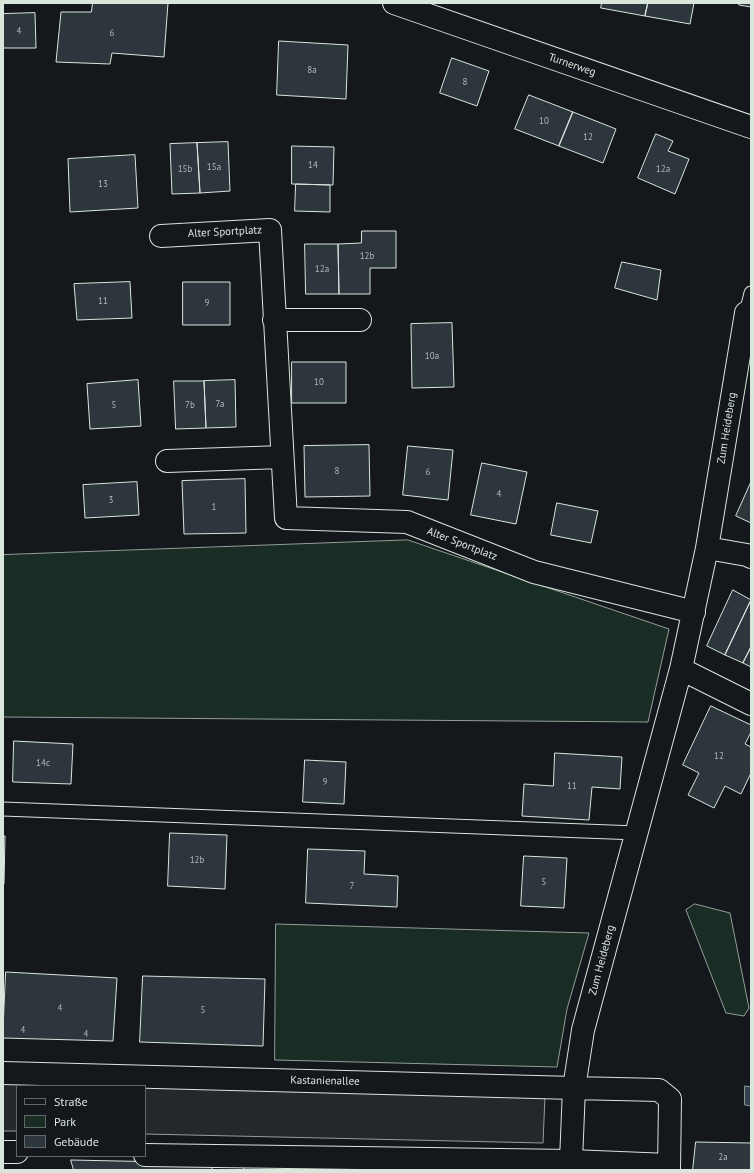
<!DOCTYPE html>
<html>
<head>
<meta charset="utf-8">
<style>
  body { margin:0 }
  #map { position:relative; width:754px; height:1173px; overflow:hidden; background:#14181c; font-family:"PT Sans",sans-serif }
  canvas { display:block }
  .frame { position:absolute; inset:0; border:4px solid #d8e6dc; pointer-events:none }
  .legend { position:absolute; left:16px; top:1085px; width:130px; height:72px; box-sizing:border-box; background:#14181c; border:1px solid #626a69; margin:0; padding:5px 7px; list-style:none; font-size:12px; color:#d8e6dc }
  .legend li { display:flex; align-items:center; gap:8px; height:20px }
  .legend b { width:20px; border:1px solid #626a69 }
</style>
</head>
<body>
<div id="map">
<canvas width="754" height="1173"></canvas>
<div class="frame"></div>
<ul class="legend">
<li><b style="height:5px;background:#14181c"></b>Straße</li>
<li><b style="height:11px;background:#1a2d24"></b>Park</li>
<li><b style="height:11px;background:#2c363c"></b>Gebäude</li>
</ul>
</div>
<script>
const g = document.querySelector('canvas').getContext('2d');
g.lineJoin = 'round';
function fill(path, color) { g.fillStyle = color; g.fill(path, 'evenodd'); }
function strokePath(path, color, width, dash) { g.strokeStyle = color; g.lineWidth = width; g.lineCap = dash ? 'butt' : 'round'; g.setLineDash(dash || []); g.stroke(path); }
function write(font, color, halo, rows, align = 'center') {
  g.font = font + ' "PT Sans",sans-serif'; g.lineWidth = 3; g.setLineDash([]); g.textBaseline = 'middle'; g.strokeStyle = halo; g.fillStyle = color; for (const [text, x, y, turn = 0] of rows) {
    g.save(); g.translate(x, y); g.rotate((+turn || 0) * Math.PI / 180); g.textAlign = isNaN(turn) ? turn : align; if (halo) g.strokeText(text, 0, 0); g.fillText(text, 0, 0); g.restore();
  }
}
const green = new Path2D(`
  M408,540L669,629L648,722L3,717V555Z
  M695,904L730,913L749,1008L744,1016L726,1013L686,910Z
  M276,924L589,933L567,1009L557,1067L275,1060Z`);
fill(green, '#1a2d24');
strokePath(green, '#939e99', 1);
const parking = new Path2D(`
  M3,1084L115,1086H17V1131H3Z
  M145,1087L545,1096L543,1143L145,1134Z`);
fill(parking, '#24282b');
strokePath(parking, '#939e99', 1);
const water = new Path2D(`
  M745,1086L751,1087V1106L745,1105Z`);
fill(water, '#2f3f4d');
strokePath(water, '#939e99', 1);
const building = new Path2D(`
  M93,3H168L164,57L112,53L110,64L56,62L61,12H91Z
  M602,3H648L645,16L601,8Z
  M648,3H694L690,24L645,16Z
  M740,3H751V7L739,5Z
  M35,13L36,48H3V14Z
  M279,41L348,45L346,99L277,95Z
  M452,58L489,71L477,106L440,93Z
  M529,95L573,112L559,146L515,129Z
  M573,112L616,129L603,163L559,146Z
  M656,134L673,141L668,151L689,159L675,194L638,178Z
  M228,142L230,191L200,193L197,143Z
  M197,143L200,193L172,194L170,144Z
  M292,146L334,147L333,185L292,184Z
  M135,155L138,208L70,212L68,159Z
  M296,184L330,185V212L295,211Z
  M362,231H396V268H370V294H339L338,244L361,243Z
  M305,244H338L339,294H306Z
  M622,262L661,270L657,300L615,288Z
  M130,282L132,318L77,320L74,284Z
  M183,282H230V325H183Z
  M452,323L454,387L412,388L411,324Z
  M292,362H346V403H292Z
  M138,380L141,426L90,429L87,384Z
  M235,380L236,427L206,428L204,381Z
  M174,381H204L206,428L176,429Z
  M369,445L370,496L305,497L304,446Z
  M408,446L453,450L448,500L403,495Z
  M482,463L527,472L516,524L471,515Z
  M245,479L246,533L184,534L182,481Z
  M137,482L139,515L85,518L83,485Z
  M751,482V523L736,516Z
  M557,503L598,511L591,543L551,535Z
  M733,590L751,600L725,655L707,646Z
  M751,600V647L743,663L725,655Z
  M751,647V667L743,663Z
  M711,706L751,725V732L745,744L751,747V773L741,794L725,786L714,808L688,795L699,773L683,765Z
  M14,741L73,744L71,784L13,782Z
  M555,753L622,757L620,789L592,787L589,820L522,816L524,784L553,786Z
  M305,760L346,762L344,804L303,802Z
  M170,833L227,835L225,889L168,886Z
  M3,836H5L4,884H3Z
  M308,849L365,851L364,874L398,876L397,907L306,903Z
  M524,856L567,858L564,908L521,906Z
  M6,972L117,978L113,1041L3,1038Z
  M143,976L265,979L263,1046L140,1042Z
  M696,1142L751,1143V1170H693Z
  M71,1160L212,1163V1170H74Z
  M244,1166H307L308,1170H244Z
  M307,1166L387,1167V1170H308Z`);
fill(building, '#2c363c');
strokePath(building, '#d8e6dc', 1);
const lane = new Path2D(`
  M746,313L751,293
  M3,809L637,833`);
const street = new Path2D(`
  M394,3L751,127
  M161,236L270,230L286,518L407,522L534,572L694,612
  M274,320H360
  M167,461L282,457
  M707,548L747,555L751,557
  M681,669L751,704
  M3,1073L574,1088L571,1161
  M3,1152H17
  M145,1155L571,1161L669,1165
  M669,1170L670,1099L659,1090L574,1088L583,1030L681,669L707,548L746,313L751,310`);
strokePath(lane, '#d8e6dc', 15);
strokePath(street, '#d8e6dc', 24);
strokePath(lane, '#14181c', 13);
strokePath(street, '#14181c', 22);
write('9px', '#adbab4', null, [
  ["4",19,31],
  ["6",112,33],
  ["8a",312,70],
  ["8",465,82],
  ["10",544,121],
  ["12",588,137],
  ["14",313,165],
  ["15a",214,167],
  ["15b",185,169],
  ["12a",663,169],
  ["13",103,184],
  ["12b",367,256],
  ["12a",322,269],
  ["11",103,301],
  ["9",207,303],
  ["10a",432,356],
  ["10",319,382],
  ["7a",220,404],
  ["5",114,405],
  ["7b",190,405],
  ["8",337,471],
  ["6",428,472],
  ["4",499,494],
  ["3",111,500],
  ["1",214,507],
  ["12",719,756],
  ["14c",43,763],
  ["9",325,782],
  ["11",572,786],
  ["12b",197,860],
  ["5",544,882],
  ["7",352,886],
  ["4",60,1008],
  ["5",203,1010],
  ["4",23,1030],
  ["4",86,1034],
  ["2a",723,1157]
]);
write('11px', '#d8e6dc', '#14181c', [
  ["Turnerweg",572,65,19],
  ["Alter Sportplatz",225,232,-3],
  ["Zum Heideberg",727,428,-81],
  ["Alter Sportplatz",462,544,21],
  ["Zum Heideberg",602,960,-75],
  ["Kastanienallee",325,1081,1]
]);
</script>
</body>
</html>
